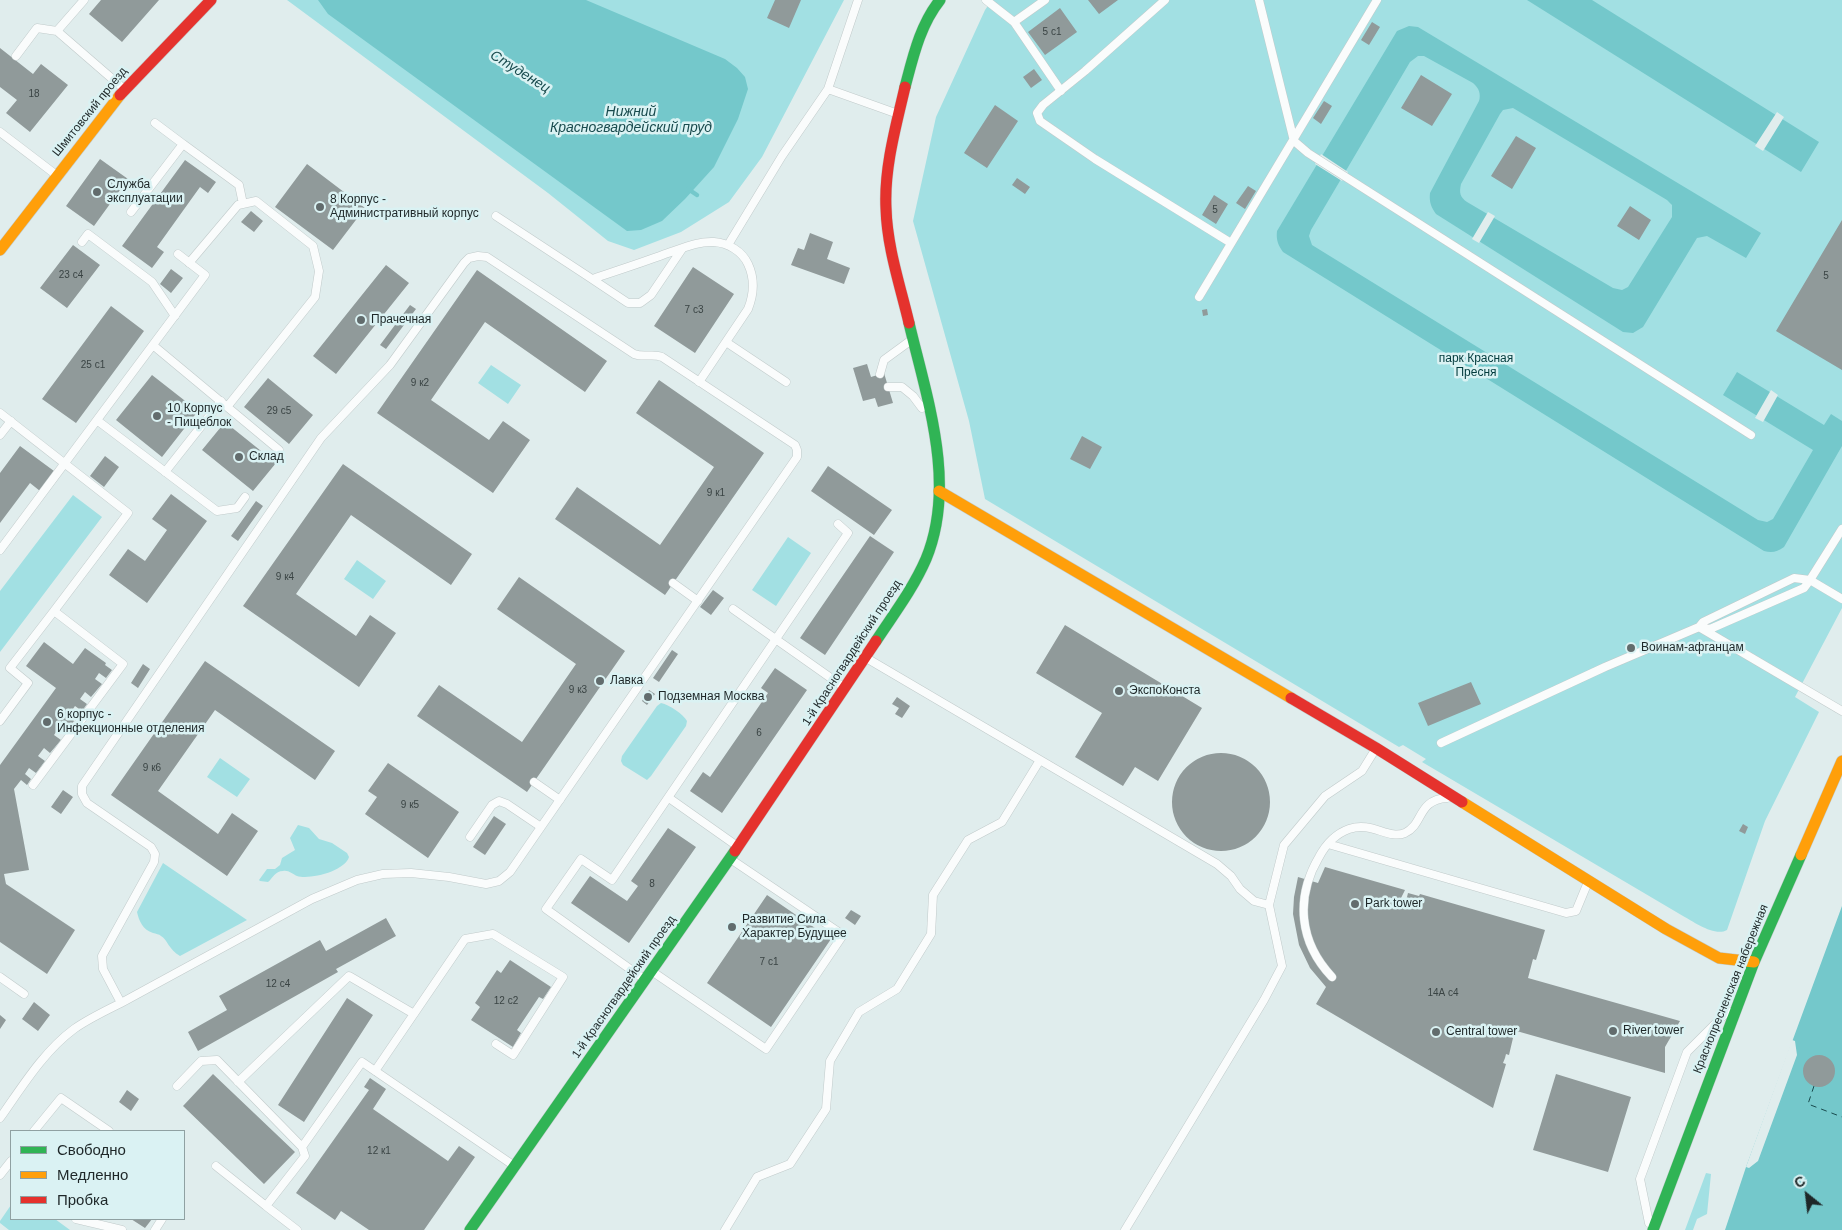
<!DOCTYPE html>
<html>
<head>
<meta charset="utf-8">
<style>
  body { margin:0 }
  #map { position:relative; width:1842px; height:1230px; overflow:hidden; background:#e0eded; font-family:Helvetica,sans-serif }
  canvas { display:block }
  .legend { position:absolute; left:10px; top:1130px; width:175px; height:90px; box-sizing:border-box; background:#daf2f3; border:1px solid #8fa1a2; margin:0; padding:6px 9px; list-style:none; font-size:15px; color:#1e2728 }
  .legend li { display:flex; align-items:center; gap:10px; height:25px }
  .legend b { width:25px; border:1px solid #8fa1a2 }
  .north { position:absolute; left:1782px; top:1170px; width:50px; height:50px; -webkit-text-stroke:4px #daf2f3; paint-order:stroke; rotate:331deg; font-size:14px; font-weight:700; line-height:20px; text-align:center; color:#1e2728 }
  .north::after { content:''; display:block; margin:auto; width:18px; height:22px; background:#1e2728; clip-path:polygon(50% 0,100% 100%,50% 72%,0 100%) }
</style>
</head>
<body>
<div id="map">
<canvas width="1842" height="1230"></canvas>
<ul class="legend">
<li><b style="height:6px;background:#30b455"></b>Свободно</li>
<li><b style="height:6px;background:#ff9f0a"></b>Медленно</li>
<li><b style="height:6px;background:#e5322d"></b>Пробка</li>
</ul>
<div class="north">С</div>
</div>
<script>
const g = document.querySelector('canvas').getContext('2d');
g.lineJoin = 'round';
function fill(path, color) { g.fillStyle = color; g.fill(path, 'evenodd'); }
function strokePath(path, color, width, dash) { g.strokeStyle = color; g.lineWidth = width; g.lineCap = dash ? 'butt' : 'round'; g.setLineDash(dash || []); g.stroke(path); }
function write(font, color, halo, rows, align = 'center') {
  g.font = font + ' Helvetica,sans-serif'; g.lineWidth = 5; g.setLineDash([]); g.textBaseline = 'middle'; g.strokeStyle = halo; g.fillStyle = color; for (const [text, x, y, turn = 0] of rows) {
    g.save(); g.translate(x, y); g.rotate((+turn || 0) * Math.PI / 180); g.textAlign = isNaN(turn) ? turn : align; if (halo) g.strokeText(text, 0, 0); g.fillText(text, 0, 0); g.restore();
  }
}
fill(new Path2D(`
  M287,0H844L762,157L729,202L681,232L634,250L608,241L548,193Z
  M992,0H1842V608L1795,697L1819,712L1765,821L1727,930C1715,937 1694,922 1683,916L1422,762L1426,759L1403,745L1399,747L985,499L969,421L913,221L936,117L985,10Z
  M491,365L521,385L508,404L478,383Z
  M73,495L102,517L0,652V591Z
  M788,537L811,553L776,606L752,590Z
  M357,560L386,581L373,599L344,579Z
  M661,703C670,705 683,714 687,721L686,726L651,776L647,780L623,765L621,761L622,756L657,706Z
  M220,758L250,779L237,797L207,777Z
  M298,825L309,828L319,839L332,843L347,853L349,857C345,871 310,880 297,876C292,874 289,870 283,871C275,871 273,878 268,882L260,881L259,880L267,869H275L280,865L282,858L295,850L290,838Z
  M163,863L247,920L180,956C169,950 167,939 161,936C159,934 156,934 153,933C143,930 139,921 137,912Z
  M1706,1173L1711,1174L1707,1214L1697,1219L1693,1230H1685Z
  M11,1205V1219H55L70,1230H9L0,1223V1221Z`), '#a2e0e3');
fill(new Path2D(`
  M318,0H586L725,59L737,68L745,77L748,89L738,119L714,167L685,199L662,221L641,230L627,231L328,14Z
  M1527,0H1592L1819,142L1801,172Z
  M1409,26L1418,27L1761,233L1746,258L1707,236L1697,238L1643,327L1633,333L1623,332L1436,214C1431,207 1429,202 1430,193L1479,101C1481,94 1479,88 1473,83L1424,56H1418L1410,62L1311,230L1309,236L1312,245L1758,520L1767,522L1773,519L1813,450L1723,395L1737,372L1824,425L1831,414L1842,421V446L1784,547C1777,552 1772,553 1764,551L1283,252C1278,245 1276,240 1277,231L1397,31ZM1513,108L1667,200L1672,205V217L1628,287L1622,290L1613,288L1467,202C1460,197 1459,193 1461,184L1500,114L1503,110Z
  M1842,906V1230H1725L1746,1167Z`), '#74c8cb');
fill(new Path2D(`
  M1777,112L1784,117L1763,151L1755,146Z
  M1321,154L1348,172L1342,181L1315,164Z
  M1488,212L1495,216L1479,243L1472,239Z
  M1771,390L1778,395L1763,422L1755,418Z
  M1792,1040L1795,1041L1797,1055L1758,1161L1749,1168L1746,1167Z`), '#e0eded');
strokePath(new Path2D(`
  M688,189L697,195`), '#74c8cb', 4.5);
strokePath(new Path2D(`
  M1814,1086L1808,1104L1842,1117`), '#194b4e', 1, [6, 5]);
fill(new Path2D(`
  M101,0H159L122,42L89,14Z
  M775,0H801L789,28L767,18Z
  M1088,0H1118L1099,14Z
  M1060,8L1077,32L1045,55L1028,32Z
  M1372,22L1380,27L1369,45L1361,40Z
  M0,48L33,74L41,64L68,85L30,132L6,113L17,100L0,87Z
  M1034,69L1042,80L1031,88L1023,77Z
  M1421,75L1452,94L1432,126L1401,108Z
  M1324,101L1332,106L1321,124L1313,118Z
  M995,105L1018,121L987,168L964,153Z
  M1516,136L1536,148L1512,189L1491,176Z
  M100,159L128,179L94,226L66,206Z
  M185,160L216,182L208,193L200,187L157,247L164,252L152,268L122,246Z
  M307,164L365,208L333,250L275,207Z
  M1017,178L1030,187L1025,194L1012,185Z
  M1248,186L1256,191L1245,209L1236,203Z
  M1214,195L1228,204L1216,224L1202,215Z
  M1630,206L1651,220L1639,240L1617,226Z
  M251,211L263,221L254,232L241,222Z
  M1842,220V370L1776,331Z
  M810,233L833,242L827,259L850,268L844,284L791,265L798,248L804,250Z
  M73,245L100,265L67,308L40,288Z
  M386,265L409,283L336,374L313,356Z
  M693,267L734,294L695,353L654,326Z
  M171,269L183,278L171,293L160,284Z
  M477,270L607,361L585,392L485,322L431,400L489,440L503,421L530,440L493,493L377,413Z
  M410,305L416,309L386,349L380,345Z
  M111,306L144,331L76,423L42,399Z
  M1207,309L1208,315L1203,316L1202,310Z
  M867,364L871,377L884,373L893,403L878,407L875,398L863,401L853,368Z
  M152,375L198,411L162,457L116,420Z
  M268,378L313,415L289,444L244,407Z
  M659,380L764,453L665,595L555,519L577,487L660,545L714,467L636,413Z
  M225,422L276,463L253,491L202,450Z
  M1082,436L1102,447L1090,469L1070,459Z
  M20,446L54,471L40,491L30,483L0,523V473Z
  M105,456L119,467L104,487L90,476Z
  M343,464L472,554L451,585L351,515L296,594L356,636L370,615L396,633L359,687L243,606Z
  M828,466L892,510L874,535L811,491Z
  M171,494L207,521L147,603L109,575L128,549L145,561L167,530L152,519Z
  M256,501L263,506L238,541L231,536Z
  M870,536L894,552L825,655L800,638Z
  M519,577L625,651L527,792L417,716L439,685L522,742L576,664L497,609Z
  M713,590L724,598L711,615L700,607Z
  M1065,625L1202,708L1158,781L1135,767L1123,786L1075,757L1102,713L1036,673Z
  M44,642L73,664L85,648L106,663L105,665L112,670L106,678L99,673L95,679L102,684L91,697L85,692L80,699L87,704L82,711L75,706L68,716L74,721L65,733L58,729L54,735L61,740L50,753L44,748L38,756L45,761L36,773L29,768L25,774L31,779L27,785L21,780L14,789L29,870L4,874L6,884L75,930L47,974L0,942V765L56,688L26,666Z
  M672,650L678,654L659,682L653,678Z
  M205,661L335,751L315,780L215,710L158,791L218,834L232,813L258,831L227,876L111,795Z
  M143,664L150,669L138,688L131,683Z
  M775,668L807,690L722,813L690,791L703,772L710,777L768,693L761,688Z
  M1471,682L1481,704L1428,726L1418,703Z
  M649,690L655,694L647,705L642,701Z
  M897,697L910,706L902,718L895,714L899,708L892,704Z
  M1172 802a49 49 0 1 1 98 0a49 49 0 1 1-98 0Z
  M388,763L459,812L428,858L365,814L377,797L368,791Z
  M63,790L73,797L61,814L51,807Z
  M494,816L506,824L485,855L473,847Z
  M1743,824L1748,827L1745,834L1739,831Z
  M668,828L696,847L629,943L571,903L590,876L627,901L638,886L631,881Z
  M1325,867L1405,890L1400,900L1406,901L1408,893L1419,896L1420,894L1545,930L1536,960L1533,959L1528,978L1680,1021L1665,1047V1073L1513,1030L1511,1037L1513,1038L1509,1055L1506,1054L1505,1058L1503,1063L1506,1064L1493,1108L1316,1004L1326,987L1310,968L1299,945L1293,914L1294,897L1298,877L1318,883Z
  M767,895L831,939L771,1027L707,983Z
  M851,910L861,916L855,925L845,918Z
  M386,918L396,936L336,969L338,972L198,1051L188,1032L227,1010L219,996L320,940L326,951Z
  M510,960L551,987L543,999L539,997L517,1030L521,1033L513,1047L471,1020L480,1007L475,1003L497,970L501,973Z
  M347,998L373,1015L304,1122L278,1105Z
  M34,1002L50,1015L38,1031L22,1019Z
  M0,1015L6,1020L0,1029Z
  M1803 1071a16 16 0 1 1 32 0a16 16 0 1 1-32 0Z
  M213,1074L295,1152L264,1184L183,1106Z
  M1556,1074L1631,1097L1608,1172L1533,1150Z
  M370,1078L386,1089L373,1109L448,1161L459,1146L475,1157L424,1230H369L341,1211L335,1220L296,1193L369,1090L364,1087Z
  M127,1090L139,1099L131,1111L119,1102Z
  M131,1219H152L145,1228Z`), '#909a9a');
const lane = new Path2D(`
  M858,0L828,89L898,114
  M986,0L1014,22L1061,91
  M1165,0L1085,71L1043,105L1037,113L1040,121L1095,159L1231,243
  M1259,0L1294,141L1308,153L1751,435
  M1014,22L1045,0
  M57,31L84,0
  M16,56L37,28L57,31L124,89
  M155,123L183,144
  M0,132L55,174
  M131,212L183,144L239,185L243,204
  M496,216L592,279C616,271 641,263 665,254C681,249 697,241 714,242C728,243 742,251 748,264C755,279 754,294 748,309L699,382
  M82,242L88,234L152,282L175,316
  M728,245L782,156L828,89
  M478,256L487,257L634,354C644,358 653,353 662,357L795,445L797,450V457L541,827L510,872L499,881L486,884L449,877L411,873L383,874L357,880L312,899L121,1003L103,969L102,956L154,862L155,854L151,847L87,803L82,794V786L321,438L390,365L464,263L469,258Z
  M189,263L238,205L256,201L313,246L319,271L315,297L227,407
  M592,279L628,303H640L651,295L682,249
  M1199,297L1377,0
  M726,342L786,382
  M154,346L279,450
  M880,374L884,360L910,341
  M888,387H902L913,396L922,408
  M0,413L128,513L54,611L123,664L33,785
  M98,421L217,511L237,508L245,497
  M0,435L11,421
  M165,472L221,401
  M0,550L205,275L178,254
  M673,583L698,601
  M733,609L845,688
  M1699,627L1842,711
  M1703,628L1710,629L1804,588L1810,580L1842,599
  M868,659L1217,864L1231,876L1240,889L1254,901L1269,905
  M0,721L28,683L10,668L54,611
  M1441,743L1605,667L1699,627L1703,622L1794,578L1810,580L1842,529
  M534,782L560,800
  M669,798L737,846
  M470,837L492,805L499,801L507,804L541,827
  M1328,844L1566,913L1576,911L1588,882
  M653,972L766,1049L843,935L732,860
  M0,977L24,994
  M1332,977C1299,942 1295,898 1319,857C1326,844 1335,834 1349,829C1372,821 1388,840 1405,833C1424,824 1417,800 1447,798
  M644,979L546,909L581,859L612,880L848,533L838,524
  M375,1071L465,939L493,934L563,977L513,1055L496,1044
  M238,1082L349,976L414,1014
  M177,1086L201,1061L217,1060L302,1147L362,1062L513,1165
  M0,1118C22,1087 43,1052 74,1029C88,1019 105,1011 121,1003
  M34,1131L61,1098L109,1131
  M216,1166L266,1206L305,1156L302,1147
  M0,1175L11,1161
  M266,1206L297,1230
  M76,1219L122,1230
  M1649,1223L1640,1179L1687,1052L1728,1011
  M155,1230L162,1219
  M725,1230L757,1177L790,1164L826,1109L830,1061L859,1012L897,989L931,934L933,895L968,840L1002,822L1040,760
  M1125,1230L1264,1000L1282,966L1269,905L1284,845L1325,796L1362,771L1375,750`);
const fast = new Path2D(`
  M905,87C913,57 920,25 940,0
  M876,641C893,615 913,589 926,559C957,484 927,399 909,323
  M470,1230L735,851
  M1653,1230L1754,962L1801,855`);
const slow = new Path2D(`
  M0,250L120,95
  M939,491L1291,698
  M1462,802L1666,929L1719,958L1754,962
  M1801,855L1842,761`);
const jam = new Path2D(`
  M905,87C896,126 884,168 886,208C887,247 900,285 909,323
  M120,95L211,0
  M1291,698L1376,748L1462,802
  M735,851L876,641`);
strokePath(lane, '#c0caca', 9);
strokePath(fast, '#c0caca', 12);
strokePath(slow, '#c0caca', 12);
strokePath(jam, '#c0caca', 12);
strokePath(lane, '#fafcfc', 8);
strokePath(fast, '#30b455', 11);
strokePath(slow, '#ff9f0a', 11);
strokePath(jam, '#e5322d', 11);
for (const [x, y, r, color] of [
  [97,192,5,"#626c6d"],
  [320,207,5,"#626c6d"],
  [361,320,5,"#626c6d"],
  [157,416,5,"#626c6d"],
  [239,457,5,"#626c6d"],
  [1631,648,5,"#626c6d"],
  [600,681,5,"#626c6d"],
  [1119,691,5,"#626c6d"],
  [648,697,5,"#626c6d"],
  [47,722,5,"#626c6d"],
  [1355,904,5,"#626c6d"],
  [732,927,5,"#626c6d"],
  [1613,1031,5,"#626c6d"],
  [1436,1032,5,"#626c6d"]
]) { const dot = new Path2D(); dot.arc(x, y, r, 0, 2 * Math.PI); g.fillStyle = color; g.fill(dot); strokePath(dot, '#daf2f3', 2); }
write('10px', '#3a4444', null, [
  ["5 с1",1052,32],
  ["18",34,94],
  ["5",1215,210],
  ["23 с4",71,275],
  ["5",1826,276],
  ["7 с3",694,310],
  ["25 с1",93,365],
  ["9 к2",420,383],
  ["29 с5",279,411],
  ["9 к1",716,493],
  ["9 к4",285,577],
  ["9 к3",578,690],
  ["6",759,733],
  ["9 к6",152,768],
  ["9 к5",410,805],
  ["8",652,884],
  ["7 с1",769,962],
  ["12 с4",278,984],
  ["14А с4",1443,993],
  ["12 с2",506,1001],
  ["12 к1",379,1151]
]);
write('12px', '#1e2728', '#daf2f3', [
  ["Шмитовский проезд",90,112,-51],
  ["1-й Красногвардейский проезд",852,653,-57],
  ["1-й Красногвардейский проезд",624,987,-55],
  ["Краснопресненская набережная",1731,989,-68]
]);
write('12px', '#1e2728', '#daf2f3', [
  ["Служба",107,185],
  ["эксплуатации",107,199],
  ["8 Корпус -",330,200],
  ["Административный корпус",330,214],
  ["Прачечная",371,320],
  ["10 Корпус",167,409],
  ["- Пищеблок",167,423],
  ["Склад",249,457],
  ["Воинам-афганцам",1641,648],
  ["Лавка",610,681],
  ["ЭкспоКонста",1129,691],
  ["Подземная Москва",658,697],
  ["6 корпус -",57,715],
  ["Инфекционные отделения",57,729],
  ["Park tower",1365,904],
  ["Развитие Сила",742,920],
  ["Характер Будущее",742,934],
  ["River tower",1623,1031],
  ["Central tower",1446,1032]
], 'left');
write('12px', '#033b3d', '#daf2f3', [
  ["парк Красная",1476,359],
  ["Пресня",1476,373]
]);
write('italic 14px', '#194b4e', '#daf2f3', [
  ["Студенец",520,72,32],
  ["Нижний",631,112],
  ["Красногвардейский пруд",631,128]
]);
</script>
</body>
</html>
